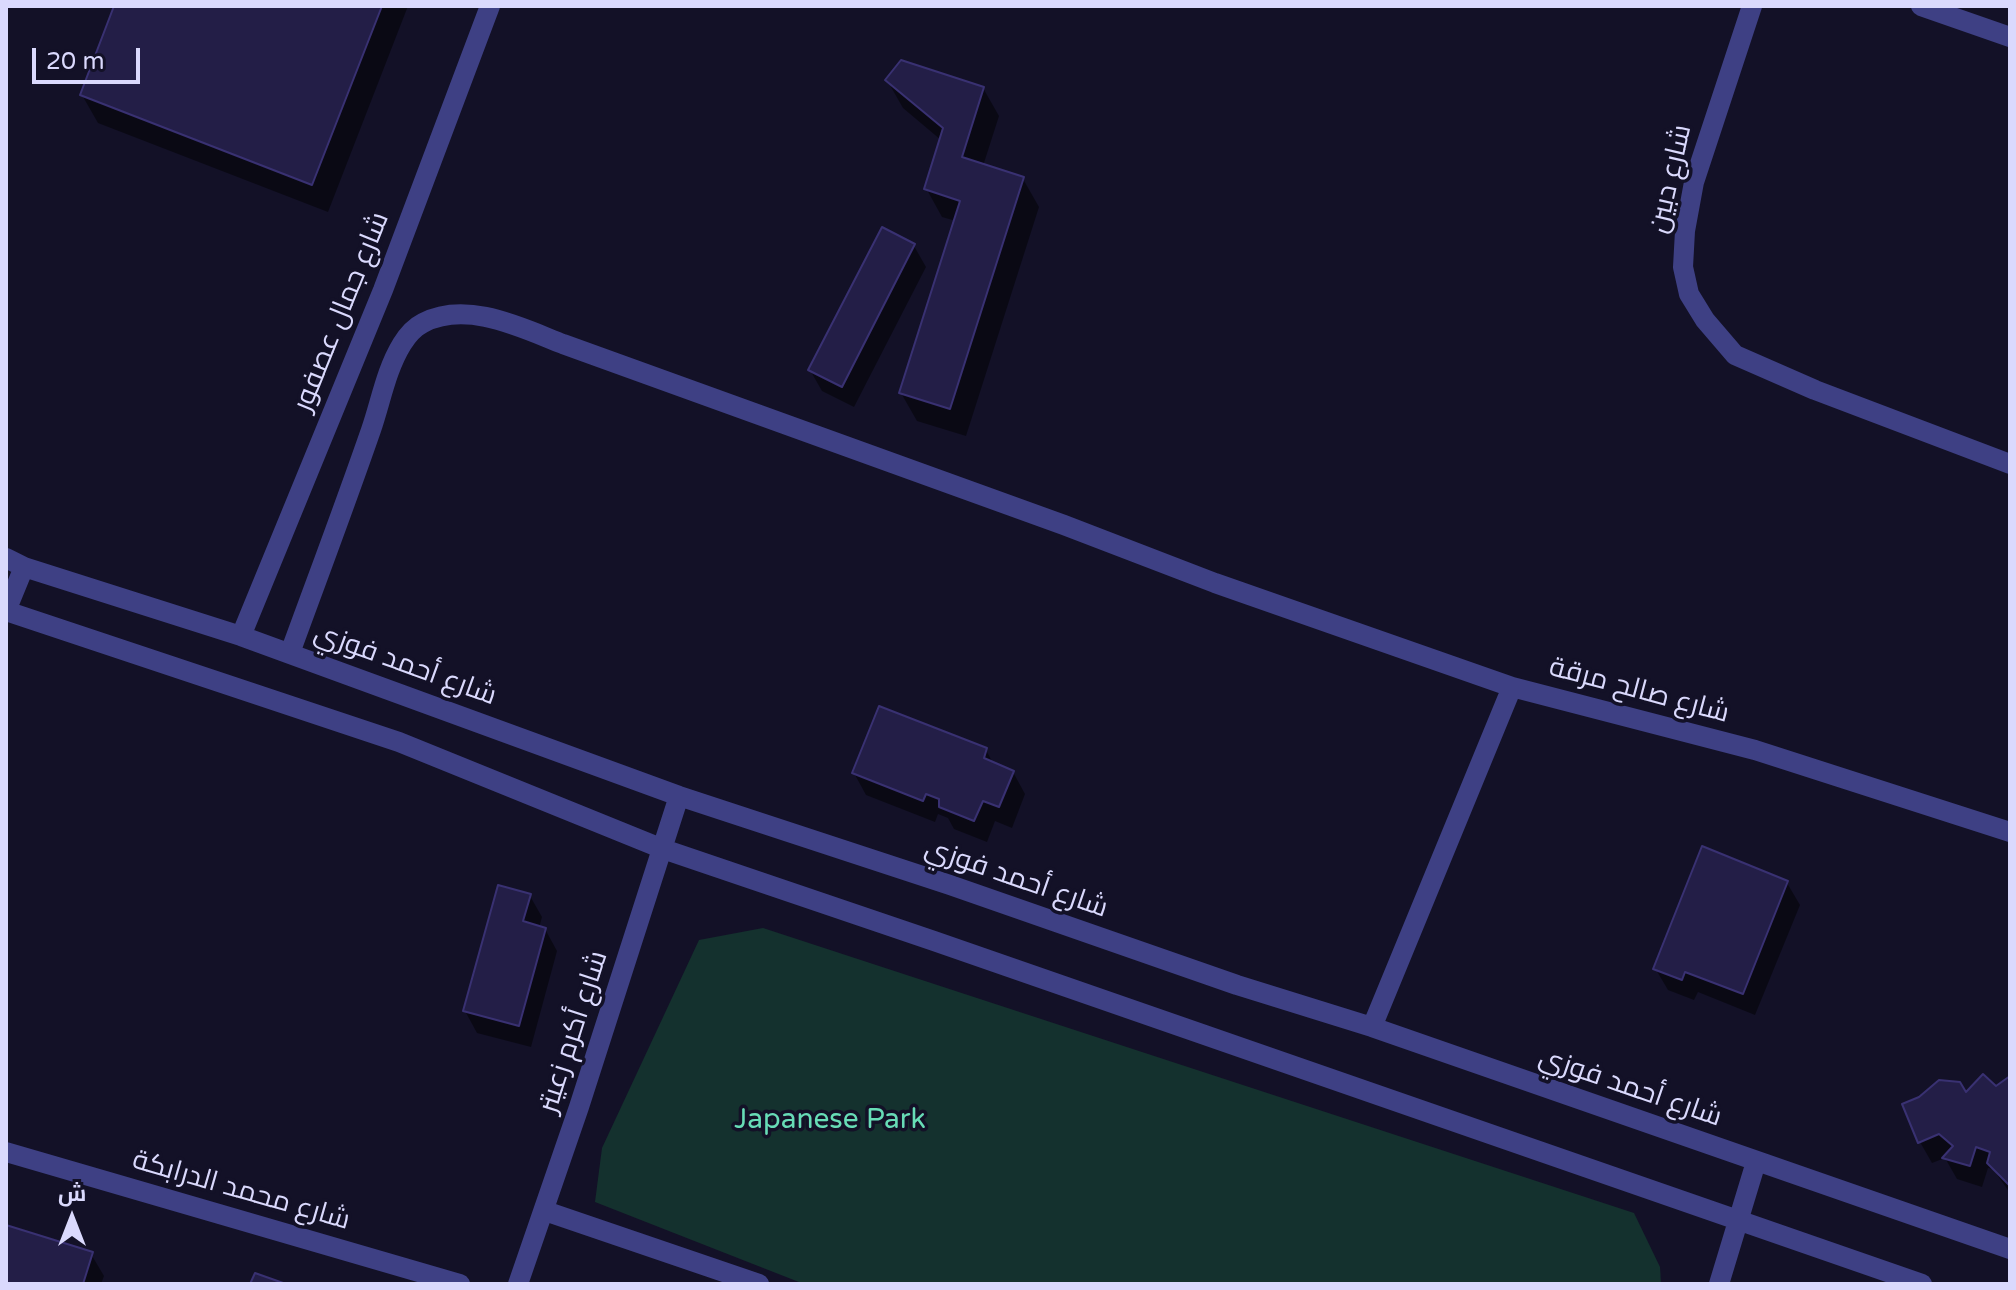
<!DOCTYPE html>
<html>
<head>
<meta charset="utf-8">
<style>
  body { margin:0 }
  #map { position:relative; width:2016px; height:1290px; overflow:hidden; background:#131127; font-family:"Varela Round",Cairo,sans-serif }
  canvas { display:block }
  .frame { position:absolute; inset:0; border:8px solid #dad9fd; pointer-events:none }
  .north { position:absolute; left:32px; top:1178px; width:80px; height:80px; -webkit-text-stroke:6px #131127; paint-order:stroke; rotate:0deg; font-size:22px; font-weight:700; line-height:32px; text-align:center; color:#dad9fd }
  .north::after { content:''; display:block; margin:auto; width:28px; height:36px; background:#dad9fd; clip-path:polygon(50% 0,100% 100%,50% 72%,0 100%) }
  .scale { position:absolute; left:32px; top:48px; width:108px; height:36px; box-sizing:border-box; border:4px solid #dad9fd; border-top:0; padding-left:10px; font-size:24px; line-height:28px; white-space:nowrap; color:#dad9fd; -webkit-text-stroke:6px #131127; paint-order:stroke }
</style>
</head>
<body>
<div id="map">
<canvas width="2016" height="1290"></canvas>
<div class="frame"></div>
<div class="north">ش</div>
<div class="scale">20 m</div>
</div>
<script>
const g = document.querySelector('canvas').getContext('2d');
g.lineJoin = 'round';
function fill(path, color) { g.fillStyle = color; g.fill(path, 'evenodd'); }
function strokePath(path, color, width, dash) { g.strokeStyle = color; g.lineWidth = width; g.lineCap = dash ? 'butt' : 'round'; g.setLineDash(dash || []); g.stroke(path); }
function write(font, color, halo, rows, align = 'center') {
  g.font = font + ' "Varela Round",Cairo,sans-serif'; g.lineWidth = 7; g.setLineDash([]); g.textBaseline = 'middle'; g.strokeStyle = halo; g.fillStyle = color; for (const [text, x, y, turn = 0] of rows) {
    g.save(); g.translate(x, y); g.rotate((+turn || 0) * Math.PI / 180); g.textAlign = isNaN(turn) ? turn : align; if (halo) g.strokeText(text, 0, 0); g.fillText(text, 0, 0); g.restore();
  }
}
fill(new Path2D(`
  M763,928L1634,1213L1660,1267L1661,1284H804L595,1202L602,1148L699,940Z`), '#14312e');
fill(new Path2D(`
  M116,6H408L328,212L98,123L82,95Z
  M887,80L983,88L999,116L983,166L1023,179L1039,207L966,436L917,421L901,393L956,221L942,217L926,188L941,140L903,108Z
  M914,246L926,267L854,407L822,391L810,370Z
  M986,750L994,765L1013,772L1025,794L1012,828L995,821L987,842L954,829L948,818L938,814L935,822L866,795L854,773Z
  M1787,883L1800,905L1755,1015L1698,992L1694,1000L1668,990L1655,968Z
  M530,896L542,917L539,928L545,929L557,951L531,1047L477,1033L465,1011Z
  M2010,1078V1193L1993,1169L1988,1168L1982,1187L1957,1179L1945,1158L1932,1163L1920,1142L1966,1096L1995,1088Z
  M6,1227L91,1254L104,1276L101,1284H6Z`), '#0007');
const building = new Path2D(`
  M114,6H382L312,185L80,95Z
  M901,60L984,87L962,157L1024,177L950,409L899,393L960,201L924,189L943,128L885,80Z
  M882,227L915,244L842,387L808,370Z
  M879,706L987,748L984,758L1014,771L999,807L983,801L974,821L939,807V799L926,794L923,801L852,773Z
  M1702,846L1788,881L1743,994L1685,972L1682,980L1653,969Z
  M498,885L531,894L523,921L546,928L519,1026L463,1011Z
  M1983,1074L1996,1086L2010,1076V1186L1987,1163L1990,1152L1976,1147L1970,1166L1942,1158L1953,1146L1939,1134L1918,1143L1902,1104L1919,1097L1939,1080L1960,1082L1966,1092Z
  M6,1225L93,1252L83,1284H6Z
  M255,1273L286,1284H250Z`);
fill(building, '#231e47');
strokePath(building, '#393172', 2);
strokePath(new Path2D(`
  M1752,6L1694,182L1685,231L1683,267L1689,294L1705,320L1735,355L1815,390L2010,464
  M1921,6L2010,37
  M6,558L24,567L241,636L679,796L950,885L1237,985L1372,1027L2010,1249
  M6,611L399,742L663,849L934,941L1922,1284
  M6,611L24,567
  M241,636L383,290L490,6
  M290,653C317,579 345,505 371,430C381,401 386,370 402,344C407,336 415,327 423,323C467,300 522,328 563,344L1064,525L1215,583L1512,687L1755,750L2010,832
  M1372,1027L1512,687
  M6,1152L460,1284
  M545,1211L759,1284
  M518,1284L579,1107L679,796
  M1719,1284L1756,1162`), '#3e4084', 20);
write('28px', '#dad9fd', '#131127', [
  ["شارع دبين",1671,179,-77],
  ["شارع جمال عصفور",342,312,-68],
  ["شارع أحمد فوزي",405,665,20],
  ["شارع صالح مرقة",1639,691,15],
  ["شارع أحمد فوزي",1016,879,19],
  ["شارع أكرم زعيتر",574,1032,-72],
  ["شارع أحمد فوزي",1630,1088,19],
  ["شارع محمد الدرابكة",241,1191,16]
]);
write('28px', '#67dcb6', '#131127', [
  ["Japanese Park",830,1121]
]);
</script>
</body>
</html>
